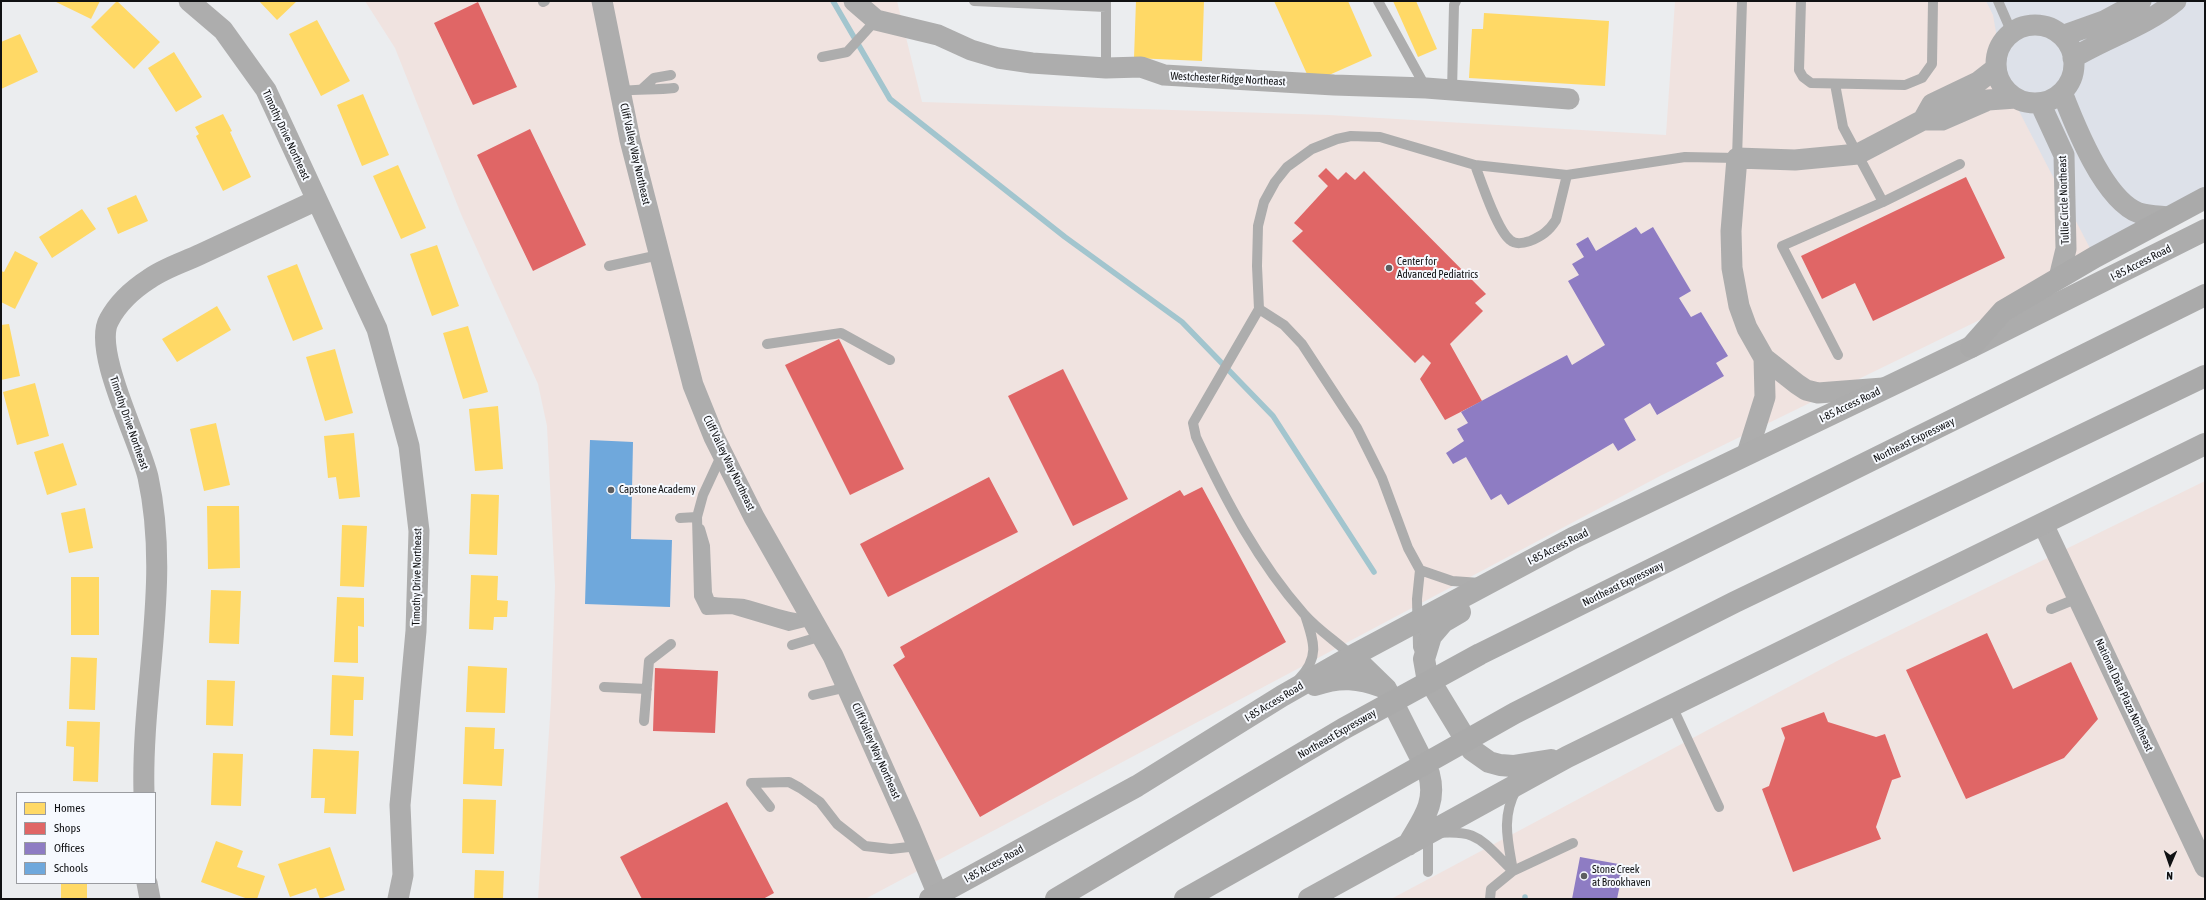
<!DOCTYPE html>
<html>
<head>
<meta charset="utf-8">
<style>
  body { margin:0 }
  #map { position:relative; width:2206px; height:900px; overflow:hidden; background:#ebedef; font-family:"Asap Condensed",sans-serif }
  canvas { display:block }
  .frame { position:absolute; inset:0; border:2px solid #101113; pointer-events:none }
  .legend { position:absolute; left:16px; top:792px; width:140px; height:92px; box-sizing:border-box; background:#f6f9fe; border:1px solid #9a9ca0; margin:0; padding:5px 7px; list-style:none; font-size:12px; color:#101113 }
  .legend li { display:flex; align-items:center; gap:8px; height:20px }
  .legend b { width:20px; border:1px solid #9a9ca0 }
  .north { position:absolute; left:2150px; top:844px; width:40px; height:40px; -webkit-text-stroke:3px #f6f9fe; paint-order:stroke; rotate:182deg; font-size:11px; font-weight:700; line-height:16px; text-align:center; color:#101113 }
  .north::after { content:''; display:block; margin:auto; width:14px; height:18px; background:#101113; clip-path:polygon(50% 0,100% 100%,50% 72%,0 100%) }
</style>
</head>
<body>
<div id="map">
<canvas width="2206" height="900"></canvas>
<div class="frame"></div>
<ul class="legend">
<li><b style="height:11px;background:#ffd966"></b>Homes</li>
<li><b style="height:11px;background:#e06666"></b>Shops</li>
<li><b style="height:11px;background:#8e7cc3"></b>Offices</li>
<li><b style="height:11px;background:#6fa8dc"></b>Schools</li>
</ul>
<div class="north">N</div>
</div>
<script>
const g = document.querySelector('canvas').getContext('2d');
g.lineJoin = 'round';
function fill(path, color) { g.fillStyle = color; g.fill(path, 'evenodd'); }
function strokePath(path, color, width, dash) { g.strokeStyle = color; g.lineWidth = width; g.lineCap = dash ? 'butt' : 'round'; g.setLineDash(dash || []); g.stroke(path); }
function write(font, color, halo, rows, align = 'center') {
  g.font = font + ' "Asap Condensed",sans-serif'; g.lineWidth = 4; g.setLineDash([]); g.textBaseline = 'middle'; g.strokeStyle = halo; g.fillStyle = color; for (const [text, x, y, turn = 0] of rows) {
    g.save(); g.translate(x, y); g.rotate((+turn || 0) * Math.PI / 180); g.textAlign = isNaN(turn) ? turn : align; if (halo) g.strokeText(text, 0, 0); g.fillText(text, 0, 0); g.restore();
  }
}
fill(new Path2D(`
  M365,1H897L922,102L1329,115L1666,135L1675,1H2205V210L1660,476L865,899H538L551,701L555,586L547,426L538,384L461,214L395,48Z
  M2205,481V899H1391L1839,660Z`), '#f0e3e0');
fill(new Path2D(`
  M1986,1H2205V200L2094,256L2005,84L1993,15Z`), '#dde1e9');
fill(new Path2D(`
  M54,1H100L91,19Z
  M117,1L160,42L134,69L91,27Z
  M259,1H297L277,20Z
  M1136,1H1204L1202,61L1134,58Z
  M1274,1H1348L1372,56L1311,83Z
  M1393,1H1416L1437,49L1418,57Z
  M1484,13L1609,21L1605,86L1469,78L1472,29H1483Z
  M317,20L350,81L321,96L289,34Z
  M20,34L38,72L1,89V42Z
  M174,52L202,97L176,112L148,68Z
  M363,94L389,155L362,166L337,105Z
  M223,114L232,131L230,132L251,177L223,191L196,136L199,134L195,127Z
  M398,165L426,228L401,239L373,176Z
  M136,195L148,221L118,234L107,208Z
  M82,209L96,229L52,258L39,237Z
  M437,245L459,306L432,316L410,254Z
  M15,251L38,263L15,309L1,302V271L4,272Z
  M297,264L323,329L293,341L267,276Z
  M217,306L231,330L177,362L162,339Z
  M9,324L20,376L1,380V325Z
  M468,326L488,392L463,399L443,333Z
  M335,349L353,413L325,421L306,357Z
  M35,383L49,436L17,445L3,392Z
  M498,406L503,469L475,471L469,409Z
  M216,423L230,485L204,491L190,429Z
  M354,433L360,497L339,499L336,477L328,478L324,436Z
  M63,443L77,485L47,495L34,452Z
  M471,494L499,495L497,555L469,554Z
  M207,506H239L240,568L208,569Z
  M85,508L93,548L69,553L61,513Z
  M342,525L367,526L364,587L340,586Z
  M471,575L498,576L497,600L508,601L507,617H494L493,630L469,629Z
  M71,577H99V635H71Z
  M211,590L241,591L239,644L209,643Z
  M337,597L364,598V627L358,626V663L334,662Z
  M71,657L97,658L95,710L69,709Z
  M468,666L507,668L505,713L466,712Z
  M332,675L364,677L363,700H354L353,736L330,735Z
  M207,680L235,681L233,726L206,725Z
  M67,721L100,722L98,782L73,781L74,747L66,746Z
  M465,727L495,728L494,749H504L502,786L463,784Z
  M313,749L359,751L356,814L324,813L325,798H311Z
  M213,753L243,754L241,806L211,805Z
  M463,799L496,800L494,854L462,853Z
  M216,841L243,851L237,867L265,876L257,899H248L201,882Z
  M330,847L345,890L320,899L316,888L290,897L278,864Z
  M475,870L504,871L503,899H474Z
  M61,883H87V899H61Z`), '#ffd966');
fill(new Path2D(`
  M478,2L517,87L473,105L434,23Z
  M530,129L586,245L533,271L477,155Z
  M1326,168L1338,180L1346,172L1355,180L1364,171L1486,294L1475,303L1483,311L1450,344L1482,401L1445,420L1420,379L1431,363L1423,355L1415,363L1292,241L1303,231L1294,223L1328,186L1318,176Z
  M1966,177L2005,258L1873,321L1855,283L1822,299L1801,256Z
  M839,339L904,469L850,495L785,365Z
  M1063,369L1128,499L1073,526L1008,396Z
  M989,477L1018,532L888,597L860,544Z
  M1202,487L1286,642L980,817L893,665L905,657L900,647L1180,490L1184,496Z
  M1987,633L2013,689L2071,662L2098,719L2064,758L1966,799L1906,670Z
  M655,668L718,671L715,733L653,731Z
  M1824,712L1828,722L1876,737L1885,734L1901,777L1892,780L1876,827L1881,839L1793,872L1762,789L1769,786L1785,738L1781,728Z
  M727,802L774,893L763,899H642L620,857Z`), '#e06666');
fill(new Path2D(`
  M1636,227L1641,234L1653,227L1691,291L1679,298L1691,317L1701,312L1728,356L1716,363L1724,376L1657,415L1650,403L1624,419L1636,440L1618,451L1613,443L1508,505L1501,494L1491,500L1466,457L1453,464L1446,453L1464,441L1457,429L1468,423L1461,412L1567,355L1572,365L1605,345L1568,281L1579,275L1572,264L1584,257L1576,244L1588,237L1596,251Z
  M1580,857L1624,865L1617,899H1572Z`), '#8e7cc3');
fill(new Path2D(`
  M590,440L633,442L631,539L672,540L670,607L585,604Z`), '#6fa8dc');
strokePath(new Path2D(`
  M833,1L890,99L1065,237L1182,322L1273,416L1374,572
  M1525,899V897`), '#a2c5ce', 5.5);
strokePath(new Path2D(`
  M974,1L1106,7
  M1378,1L1426,88
  M1801,1L1799,70L1803,77L1811,83L1905,85L1922,78L1932,64L1933,1
  M1998,1L2012,33
  M543,2L545,1
  M1106,2V68
  M822,57L847,52L876,20
  M1835,84L1843,127L1883,202
  M642,89L654,78L671,75
  M621,91C639,89 656,90 674,88
  M1452,91L1454,5L1456,1
  M1475,165C1481,181 1497,230 1510,240C1516,245 1523,243 1530,241C1542,236 1549,231 1556,220L1567,175
  M609,266L659,255
  M1259,309L1193,423L1196,437C1225,499 1258,562 1304,614C1318,630 1337,642 1352,656
  M767,344L841,333L890,360
  M1838,355L1782,246L1883,202L1960,164
  M722,454L703,495L697,517L699,596L706,610L732,609L789,626L813,620
  M680,518L697,517
  M700,529L705,546L707,593L710,601C721,604 733,602 744,604C765,609 783,618 804,619
  M1420,570L1452,581L1480,583
  M2051,609L2078,598
  M792,645L822,636
  M1421,654L1418,647L1417,599L1420,570L1408,548L1382,478L1357,428L1302,344L1284,325L1259,309L1257,266L1258,226L1264,202L1275,182L1287,167L1312,149L1337,139L1351,136L1380,137L1475,165L1567,175L1685,157L1737,158L1742,1
  M1299,679C1320,657 1314,642 1305,615
  M604,687L647,689
  M813,695L848,687
  M1672,706L1719,807
  M644,721L649,661L671,644
  M751,783L789,782L800,788L820,802L837,824L865,846L891,849L918,846
  M751,783L770,807
  M1513,871C1508,841 1501,818 1516,790
  M1428,872V834C1478,828 1479,838 1513,871
  M1490,899L1491,889L1513,871L1573,843`), '#adadad', 10);
strokePath(new Path2D(`
  M189,1L223,30L266,90L317,200
  M602,1L630,140L693,385L714,437L754,517L833,656L910,828L938,895
  M854,1L876,20L938,35L971,50L998,58L1032,63L1106,68L1141,67L1164,75L1334,85L1426,88L1569,99
  M1996 64a39 39 0 1 1 78 0a39 39 0 1 1-78 0Z
  M2062,36L2104,21L2141,1
  M2073,58C2106,38 2146,26 2176,1
  M2062,92C2075,126 2104,200 2139,213C2148,216 2160,216 2169,217
  M2040,103L2064,155L2066,249L2059,278
  M1923,120L1932,104L1978,82L1996,68
  M1883,388L1818,393L1806,390L1797,384L1764,358L1747,328L1739,306L1732,268L1731,231L1737,158L1795,160L1858,154L1923,120H1942L1988,100L2016,98
  M1747,454L1765,397L1764,358
  M2043,524L2205,867
  M144,793C141,688 171,582 148,477C140,442 92,350 109,320C118,303 132,290 149,279C164,268 184,262 201,254C240,236 278,218 317,200L377,329L409,446L419,531L416,631L400,805L403,875L398,899
  M147,883L150,899`), '#adadad', 21);
strokePath(new Path2D(`
  M1460,612L1443,622L1431,636L1424,659L1427,676L1472,750L1489,762L1500,765L1513,766L1551,760
  M1352,656L1386,689L1429,774C1437,804 1422,820 1408,845
  M1315,685C1340,676 1359,678 1383,687
  M930,899L1137,786L1282,696L1352,656L1573,538L1971,347L2205,230
  M1309,899L1567,757L2205,444`), '#acacac', 22);
strokePath(new Path2D(`
  M1971,347L2003,311L2095,257L2205,198
  M1056,899L1343,729L1480,654L2205,295
  M1185,899L1515,713L1735,602L2205,376`), '#aaa', 22);
for (const [x, y, r, color] of [
  [1389,268,4,"#5d5e60"],
  [611,490,4,"#5d5e60"],
  [1584,876,4,"#5d5e60"]
]) { const dot = new Path2D(); dot.arc(x, y, r, 0, 2 * Math.PI); g.fillStyle = color; g.fill(dot); strokePath(dot, '#f6f9fe', 1.5); }
write('11px', '#101113', '#f6f9fe', [
  ["Westchester Ridge Northeast",1228,79,3],
  ["Timothy Drive Northeast",286,135,65],
  ["Cliff Valley Way Northeast",635,154,77],
  ["Tullie Circle Northeast",2064,200,-92],
  ["I-85 Access Road",2141,263,-27],
  ["I-85 Access Road",1850,405,-26],
  ["Timothy Drive Northeast",129,423,71],
  ["Northeast Expressway",1914,440,-26],
  ["Cliff Valley Way Northeast",729,463,64],
  ["I-85 Access Road",1558,547,-27],
  ["Timothy Drive Northeast",417,577,-89],
  ["Northeast Expressway",1623,584,-26],
  ["National Data Plaza Northeast",2124,695,65],
  ["I-85 Access Road",1274,702,-31],
  ["Northeast Expressway",1337,734,-30],
  ["Cliff Valley Way Northeast",876,751,66],
  ["I-85 Access Road",994,864,-29]
]);
write('11px', '#101113', '#f6f9fe', [
  ["Center for",1397,262],
  ["Advanced Pediatrics",1397,275],
  ["Capstone Academy",619,490],
  ["Stone Creek",1592,870],
  ["at Brookhaven",1592,883]
], 'left');
</script>
</body>
</html>
